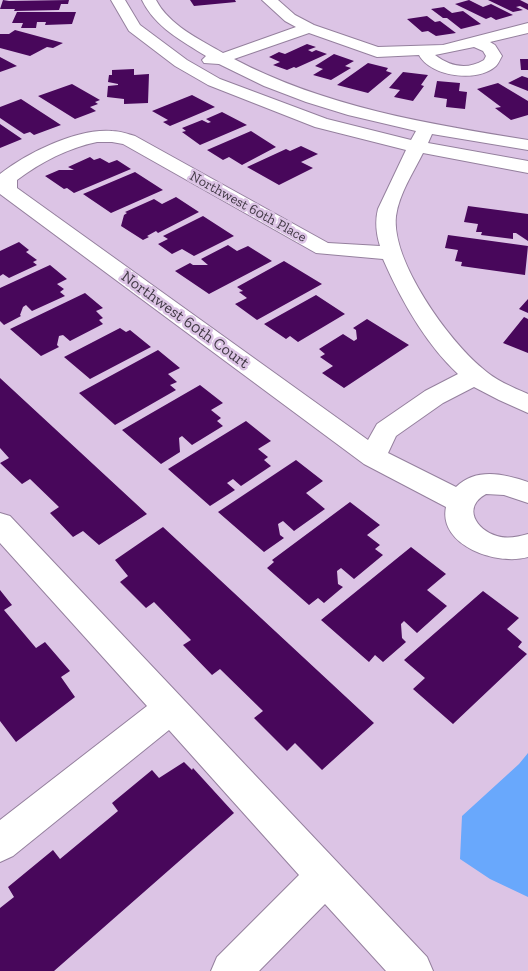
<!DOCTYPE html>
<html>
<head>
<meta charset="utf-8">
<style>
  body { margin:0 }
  canvas { display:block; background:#dcc4e5 }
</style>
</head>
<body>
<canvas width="528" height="971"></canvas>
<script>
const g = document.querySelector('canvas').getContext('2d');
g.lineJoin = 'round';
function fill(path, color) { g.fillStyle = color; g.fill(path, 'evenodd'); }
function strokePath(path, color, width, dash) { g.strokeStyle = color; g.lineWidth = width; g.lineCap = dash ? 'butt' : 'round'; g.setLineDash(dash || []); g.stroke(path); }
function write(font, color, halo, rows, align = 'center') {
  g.font = font + ' "Zilla Slab",serif'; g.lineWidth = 5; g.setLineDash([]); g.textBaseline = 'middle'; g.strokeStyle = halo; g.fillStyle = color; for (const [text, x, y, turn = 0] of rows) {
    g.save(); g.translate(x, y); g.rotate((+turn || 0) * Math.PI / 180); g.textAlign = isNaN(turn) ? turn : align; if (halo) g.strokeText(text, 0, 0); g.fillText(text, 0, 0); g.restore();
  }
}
fill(new Path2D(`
  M528,753V897L490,879L460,859L462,816L519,764Z`), '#69a8fc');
fill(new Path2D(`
  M3,0L9,1L69,0L68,4H61L59,10L14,11L15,9H0Z
  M190,0H235L236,2L194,6Z
  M469,0L483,7L491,4L513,15L496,20L491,17L486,19L455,4Z
  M488,0H520L528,4V10L520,6L516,7L523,10L513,12Z
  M444,7L452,13L463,11L481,24L461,29L447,18H443L431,9Z
  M17,12H76L72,24L45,25L46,22H37L36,28H21L23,23H12Z
  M427,16L435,22L440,21L456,33L436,36L428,31L422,32L407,19Z
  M15,30L63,43L53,48L47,47L30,56L0,48V34H9Z
  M307,44L316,47L308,50L312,52L316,50L327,54L296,68L294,67L287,70L273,65L280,62L269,57L279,52L285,54Z
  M334,54L354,61L345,66L351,68L331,80L313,75L323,69L315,66Z
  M0,57L17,66L0,72Z
  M520,59H528V70H521Z
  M368,63L388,68L386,71L392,73L368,93L337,85Z
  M134,69V75L149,74L148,103L124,104V99L107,97L108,86L118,85V84L108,82L109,75H112V70Z
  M403,72L428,75L421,85L424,86L413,101L394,97L400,90L389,88Z
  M522,76L528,78V91L508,83Z
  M437,81L460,83L459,91L467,92L465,109L446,107L447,99L434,97Z
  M498,83L528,101V115L511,120L495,108L501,107L477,89Z
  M72,84L100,100L95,102L98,104L90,107L96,111L75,119L38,96Z
  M192,95L215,107L170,126L163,122L168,120L152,111Z
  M21,99L61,125L34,135L30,132L24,134L0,118V107Z
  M222,112L247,125L200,145L182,132L186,131L182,128L202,120L208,123L211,122L206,119Z
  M0,124L22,139L0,148Z
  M251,131L276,147L242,165L229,157L223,160L207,150Z
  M301,146L318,154L301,162L313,168L279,185L247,167L286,149L290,151Z
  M90,157L94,160L100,158L109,163L117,160L131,169L74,193L67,188L64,189L45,176L59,170H74L68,167Z
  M135,172L163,190L111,213L83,194Z
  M176,197L199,212L158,233L156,231L147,236L149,237L143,240L121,226L124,215L127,213L125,212L154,199L162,204Z
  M468,206L528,214V241L516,233H513V239L481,235L482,232H476L478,224L464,222Z
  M203,216L234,236L194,256L182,249L172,254L158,244L168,239L163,236Z
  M448,235L528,246L525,275L461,266L462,262L455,261L458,250L445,248Z
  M19,242L29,250L26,252L37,260L33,262L37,265L9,278L3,274L0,276V251Z
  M228,245L237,251L248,246L272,261L209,294L175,271L190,263L193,265H208L201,259Z
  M284,261L322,284L257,320L235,304L247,298L239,292L243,291L237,287Z
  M50,265L67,279L57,284L64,289L60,292L65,296L32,311L26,305L23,307L20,315L21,316L4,325L0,321V288Z
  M85,293L103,308L96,311L103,318L99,320L103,324L70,341L63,335L59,336L57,345L59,347L41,356L10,329Z
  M316,295L345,314L298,342L290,336L286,339L264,324Z
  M528,299V313L519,309Z
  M524,317L528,319V353L503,343Z
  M367,319L409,345L344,388L322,373L333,366L320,357L325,354L319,349L343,334L354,341L357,339L356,330L353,328Z
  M120,328L126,332L130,330L151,347L90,379L64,357Z
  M158,350L180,368L168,374L177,382L170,385L176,390L115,425L79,393Z
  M0,378L147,514L99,545L83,531L73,537L50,513L59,507L30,479L22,484L0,463L9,458L0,448Z
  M200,385L223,403L211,410L221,418L217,421L223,426L192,445L182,436L179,438L180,452L161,464L122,430Z
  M246,421L271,441L258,449L268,457L264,460L271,466L241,486L233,479L227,483L235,490L210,506L168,469Z
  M296,460L323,481L306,493L325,509L294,531L283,521L278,524L280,535L284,538L264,552L218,512Z
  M350,502L380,525L367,535L380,545L375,549L383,555L354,579L341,568L337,571L338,584L343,587L324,603L318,598L309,605L267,568L274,562L272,560Z
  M163,527L374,723L322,770L295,743L287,751L254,718L263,711L220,669L212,675L183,645L191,640L154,602L146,608L120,582L128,576L115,560Z
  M411,547L446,574L427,590L447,606L417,633L404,621L401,624L402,638L406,642L383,662L375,655L369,662L321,620Z
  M0,590L12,605L4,610L36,648L45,642L70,671L61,677L75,697L16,742L0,721Z
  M483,591L519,618L507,629L522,642L518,647L527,654L453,724L413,689L425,678L404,660Z
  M184,762L192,770L193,768L234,813L54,971H0V908L14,897L8,887L53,850L60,859L118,811L112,803L152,770L159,778Z`), '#48075b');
const minor = new Path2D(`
  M111,0H125L140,25L187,60L220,79L327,119L411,140L416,131L348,115L306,102L264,86L219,64L204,63L202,60L206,56C182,41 155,27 142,0H156C169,25 199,39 223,53L296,27L285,21L262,0H278L295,15L314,25L378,47L443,45L528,23V33L490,42L495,45L502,56C500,59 499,63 496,66C478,83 431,77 419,55L377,57L309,33L234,59C325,107 428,124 528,140V150L432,134L428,143L528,161V173L423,153C413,173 399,194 396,216C391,261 449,341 482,368C495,380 512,387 528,394V413L499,400L474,387L443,403L396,436L388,453L456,487C476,467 505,474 528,482V503L504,495L486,494C462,507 476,530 497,536C507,539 518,537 528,534V557C498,566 438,546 446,507L364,464L0,194V174C27,153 77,128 112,131C120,131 128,134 135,136L328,243L380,246C376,233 375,221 378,209L406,150L315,127L208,85L175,66L129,31ZM474,47L483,51L486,56L484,60C467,70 451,67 435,55ZM97,142H112L123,144L316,253L383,259C401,300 425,343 458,374L425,391L377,424L368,440L17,188V180C41,162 68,148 97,142Z
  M0,513L10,516L427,957L433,971H386L325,904L259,971H211L217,957L299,875L169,730L13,856L0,862V820L147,706L0,543Z`);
strokePath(minor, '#95809e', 2);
fill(minor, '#fff');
write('14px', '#423946', '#dcc4e5', [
  ["Northwest 60th Place",248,207,29]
]);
write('16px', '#423946', '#dcc4e5', [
  ["Northwest 60th Court",185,320,36]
]);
</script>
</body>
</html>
